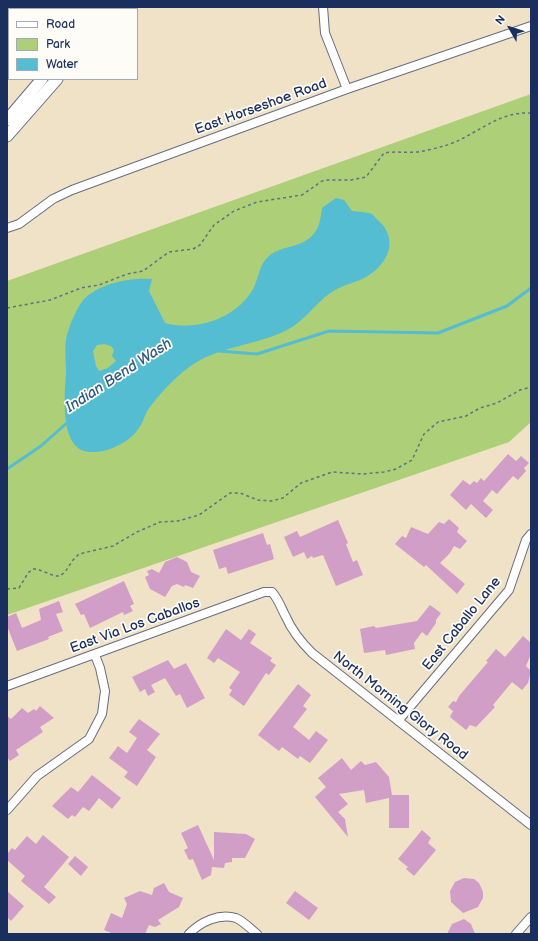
<!DOCTYPE html>
<html>
<head>
<meta charset="utf-8">
<style>
  body { margin:0 }
  #map { position:relative; width:538px; height:941px; overflow:hidden; background:#f0e2c6; font-family:"Balsamiq Sans",sans-serif }
  canvas { display:block }
  .frame { position:absolute; inset:0; border:8px solid #1b2f5e; pointer-events:none }
  .legend { position:absolute; left:8px; top:8px; width:130px; height:72px; box-sizing:border-box; background:#fdfcf7; border:1px solid #a3aaba; margin:0; padding:5px 7px; list-style:none; font-size:12px; color:#1b2f5e }
  .legend li { display:flex; align-items:center; gap:8px; height:20px }
  .legend b { width:20px; border:1px solid #a3aaba }
  .north { position:absolute; left:490px; top:8px; width:40px; height:40px; -webkit-text-stroke:3px #fdfcf7; paint-order:stroke; rotate:309deg; font-size:11px; font-weight:700; line-height:16px; text-align:center; color:#1b2f5e }
  .north::after { content:''; display:block; margin:auto; width:14px; height:18px; background:#1b2f5e; clip-path:polygon(50% 0,100% 100%,50% 72%,0 100%) }
</style>
</head>
<body>
<div id="map">
<canvas width="538" height="941"></canvas>
<div class="frame"></div>
<ul class="legend">
<li><b style="height:5px;background:#fff"></b>Road</li>
<li><b style="height:11px;background:#accf78"></b>Park</li>
<li><b style="height:11px;background:#54bdd1"></b>Water</li>
</ul>
<div class="north">N</div>
</div>
<script>
const g = document.querySelector('canvas').getContext('2d');
g.lineJoin = 'round';
function fill(path, color) { g.fillStyle = color; g.fill(path, 'evenodd'); }
function strokePath(path, color, width, dash) { g.strokeStyle = color; g.lineWidth = width; g.lineCap = dash ? 'butt' : 'round'; g.setLineDash(dash || []); g.stroke(path); }
function write(font, color, halo, rows, align = 'center') {
  g.font = font + ' "Balsamiq Sans",sans-serif'; g.lineWidth = 3.5; g.setLineDash([]); g.textBaseline = 'middle'; g.strokeStyle = halo; g.fillStyle = color; for (const [text, x, y, turn = 0] of rows) {
    g.save(); g.translate(x, y); g.rotate((+turn || 0) * Math.PI / 180); g.textAlign = isNaN(turn) ? turn : align; if (halo) g.strokeText(text, 0, 0); g.fillText(text, 0, 0); g.restore();
  }
}
fill(new Path2D(`
  M531,94V422L509,442L7,615V281Z`), '#accf78');
fill(new Path2D(`
  M336,198L344,200L352,211C358,212 367,212 372,214C374,216 377,220 379,221C397,238 390,260 372,273C361,282 347,283 335,290C316,301 305,322 285,331C256,345 223,346 195,363C179,373 161,392 149,408C144,416 142,426 136,432C126,444 106,453 91,452C58,452 65,392 66,372C66,361 64,346 67,335C70,324 77,307 85,298C101,283 131,277 152,279L149,291L165,323C196,332 237,318 253,289C258,280 259,267 266,259C279,243 305,251 317,229C320,224 321,215 322,208ZM104,344L111,346L114,350L112,356L116,361L108,368L99,371L96,366L93,351L97,345Z`), '#54bdd1');
strokePath(new Path2D(`
  M219,351L257,354L329,331L438,333L507,306L531,288
  M7,469L41,446L69,421`), '#54bdd1', 3);
fill(new Path2D(`
  M508,454L516,461L521,456L529,463L524,468L526,471L518,480L513,476L497,494L492,490L483,501L493,510L486,518L471,504L466,510L450,495L463,480L470,485L474,481L477,483L481,478L484,481Z
  M449,519L459,528L457,532L467,541L460,549L454,546L450,553L440,563L465,584L457,594L426,565L424,567L395,544L402,536L406,538L411,527L428,534L439,522L444,524Z
  M338,520L348,543L346,544L353,562L357,560L363,575L336,586L323,555L313,558L312,556L307,559L304,552L293,557L284,537L297,531L300,537Z
  M263,533L267,545L270,544L274,559L228,574L226,567L219,569L213,550Z
  M177,557L187,562L191,572L200,576L193,588L185,585L184,587L177,584L172,586L165,597L150,589L145,577L149,575L147,571L152,569L159,573L165,562Z
  M124,581L134,604L130,606L133,611L124,615L123,612L90,628L84,614L81,615L75,604Z
  M59,601L63,612L56,614L63,631L48,637L49,639L17,651L7,626V617L16,613L22,628L41,620L39,609Z
  M430,605L441,613L436,620V623L427,636L422,632L414,643L415,649L386,655L385,650L364,653L360,629L374,626L376,628L417,621Z
  M226,629L241,640L249,629L256,634L250,643L272,658L270,661L276,665L269,675L266,673L244,706L229,695L232,690L229,688L240,672L218,658L214,663L207,658Z
  M523,636L531,643V654L526,666L531,671L528,683L522,690L512,682L493,705L495,707L476,727L470,725L466,730L450,717L453,711L448,707L453,701L456,702L459,696L488,662L486,661L496,649L505,657Z
  M168,660L174,669L186,663L205,698L187,708L180,694L176,696L165,678L151,685L155,692L148,696L145,689L140,692L132,677Z
  M298,684L311,695L303,706L307,709L293,727L309,740L316,731L328,740L310,763L300,756L298,759L282,747L279,751L258,735Z
  M40,706L54,718L40,727L43,732L16,750L19,755L10,761L7,757V716L11,719L22,708L28,713L34,709L36,711Z
  M139,719L160,734L147,750L156,757L137,786L124,777L128,772L109,758L118,746L127,753L137,738L129,732Z
  M342,758L351,770L361,761L365,765L376,762L389,777L392,795H409V828H389V798L366,803L364,790L339,794L348,804L338,812L345,819L348,837L315,797L326,787L318,778Z
  M92,775L121,798L112,809L99,798L89,811L83,807L75,817L72,815L68,819L52,806L71,787L78,792Z
  M198,825L214,860V832L246,834L255,839L245,858H232V862L225,863L224,868L212,867L211,875L202,880L193,859L189,860L184,850L188,848L181,833Z
  M422,830L431,838L428,843L436,850L414,876L406,869L408,867L398,859Z
  M43,835L69,857L44,887L56,897L49,904L21,881L25,876L7,860V854L12,848L15,850L27,836L36,844Z
  M75,856L88,867L81,876L68,864Z
  M464,878L474,879L479,883L483,892V898L478,907L463,913L451,902L450,891L455,882Z
  M164,883L169,892L183,898L179,907L158,920L161,924L155,927L149,925L145,934H114L104,930L111,913L122,918L127,904L124,898L140,891L152,895L154,888Z
  M7,891L24,906L11,921L7,917Z
  M295,891L318,908L309,920L286,903Z
  M464,919L471,924L475,934H447L452,924Z`), '#d19ec8');
const minor = new Path2D(`
  M323,7L325,33L347,89
  M7,48L9,50
  M7,228L19,224L53,199L72,190L347,89L531,26
  M7,686L264,592H272C279,600 281,608 286,617C292,631 301,642 312,653L531,825
  M398,721L509,590L526,540L531,534
  M7,810L37,776L89,739L102,714L105,691L100,668L95,655
  M189,934C200,922 219,913 236,918C243,921 251,929 257,934
  M516,934L531,917`);
const secondary = new Path2D(`
  M104,9L106,7
  M119,9L121,7
  M7,120L42,79
  M7,136L57,79`);
strokePath(minor, '#666e82', 10);
strokePath(secondary, '#666e82', 13);
strokePath(new Path2D(`
  M7,308L50,300L81,288L99,285L127,274L143,271L169,252L193,249L200,245L214,225L234,211L257,202L302,195L322,181L328,180H351L366,177L384,153C395,151 406,153 417,152C426,151 436,148 444,146C475,137 496,111 531,113
  M7,589L19,588L28,573L33,569H37L55,576H60L65,572L73,560L79,554L113,546L137,532L160,522L178,521L199,515L230,493H240L258,500L272,501L283,498L301,483L332,472L363,474L384,472L396,469L412,460L424,434L438,422L466,416L480,408L497,403L520,390L531,387`), '#666e82', 1.5, [3, 3]);
strokePath(minor, '#fff', 8);
strokePath(secondary, '#fff', 11);
write('14px', '#1b2f5e', '#fdfcf7', [
  ["East Horseshoe Road",261,107,-20],
  ["East Caballo Lane",462,624,-51],
  ["East Via Los Caballos",135,626,-20],
  ["North Morning Glory Road",400,706,38]
]);
write('italic 15px', '#2c5a80', '#fdfcf7', [
  ["Indian Bend Wash",119,376,-33]
]);
</script>
</body>
</html>
